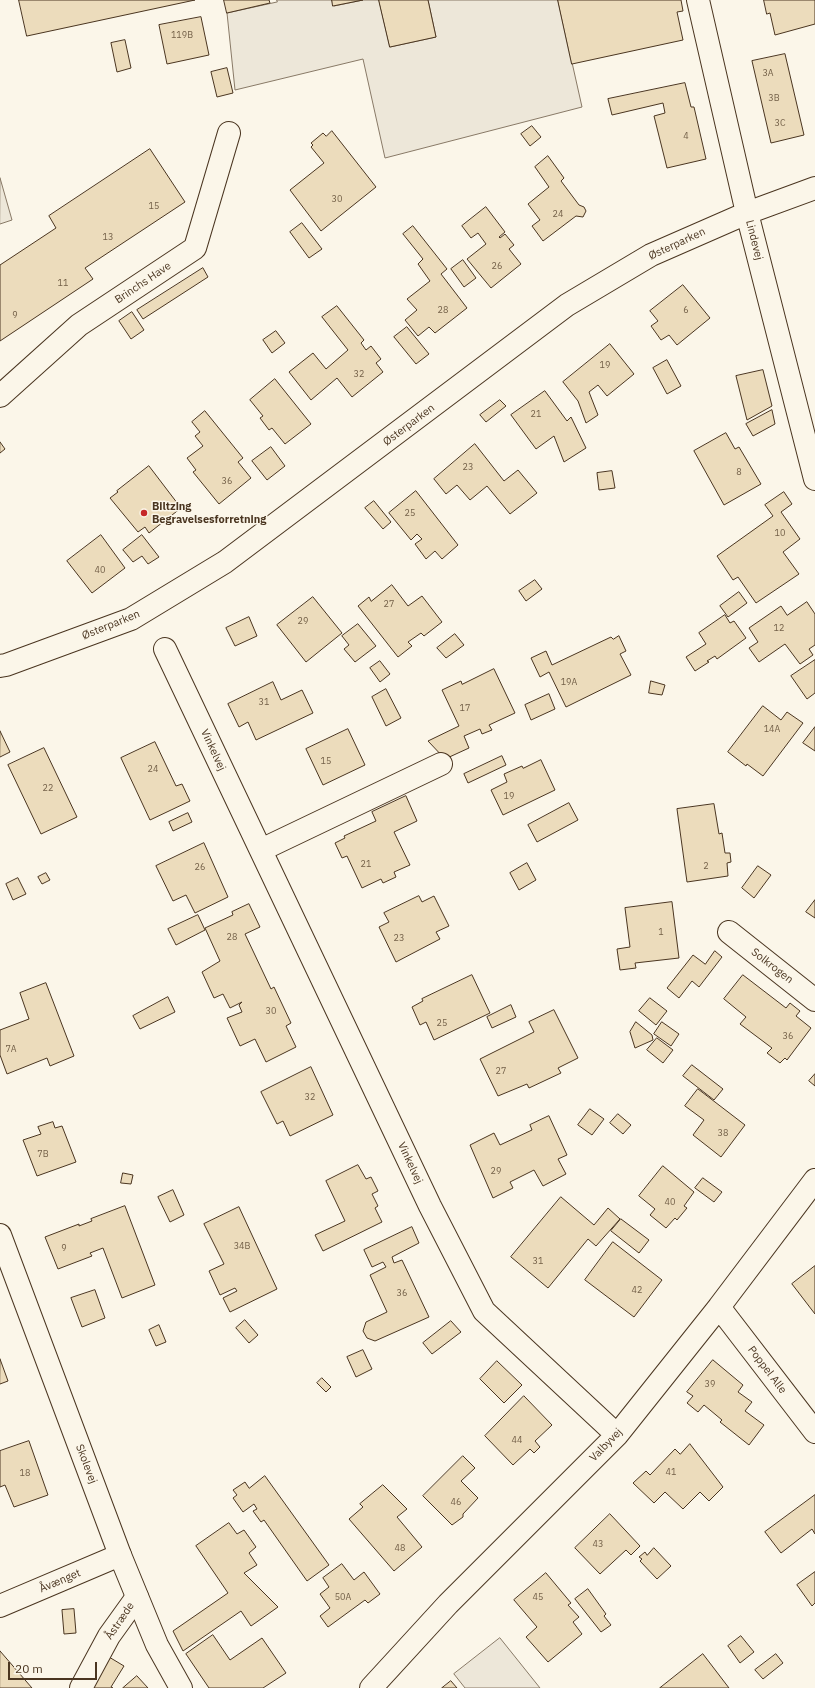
<!DOCTYPE html>
<html>
<head>
<meta charset="utf-8">
<style>
  body { margin:0 }
  #map { position:relative; width:815px; height:1688px; overflow:hidden; background:#fbf6e9; font-family:"IBM Plex Sans",sans-serif }
  canvas { display:block }
  .scale { position:absolute; left:8px; top:1662px; width:89px; height:18px; box-sizing:border-box; border:2px solid #4a3520; border-top:0; padding-left:5px; font-size:12px; line-height:14px; white-space:nowrap; color:#4a3520; -webkit-text-stroke:3px #fbf6e9; paint-order:stroke }
</style>
</head>
<body>
<div id="map">
<canvas width="815" height="1688"></canvas>
<div class="scale">20 m</div>
</div>
<script>
const g = document.querySelector('canvas').getContext('2d');
g.lineJoin = 'round';
function fill(path, color) { g.fillStyle = color; g.fill(path, 'evenodd'); }
function strokePath(path, color, width, dash) { g.strokeStyle = color; g.lineWidth = width; g.lineCap = dash ? 'butt' : 'round'; g.setLineDash(dash || []); g.stroke(path); }
function write(font, color, halo, rows, align = 'center') {
  g.font = font + ' "IBM Plex Sans",sans-serif'; g.lineWidth = 3; g.setLineDash([]); g.textBaseline = 'middle'; g.strokeStyle = halo; g.fillStyle = color; for (const [text, x, y, turn = 0] of rows) {
    g.save(); g.translate(x, y); g.rotate((+turn || 0) * Math.PI / 180); g.textAlign = isNaN(turn) ? turn : align; if (halo) g.strokeText(text, 0, 0); g.fillText(text, 0, 0); g.restore();
  }
}
const parking = new Path2D(`
  M277,0H332L334,6L363,0H379L390,47L436,37L428,0H558L582,107L385,158L363,59L235,90L227,13L277,2Z
  M0,178L12,220L0,224Z
  M500,1638L540,1688H465L454,1674Z`);
fill(parking, '#ede7d9');
strokePath(parking, '#887966', 1);
const building = new Path2D(`
  M19,0H195L27,36Z
  M224,0H269L270,3L227,13Z
  M332,0H363L333,6Z
  M379,0H428L436,37L390,47Z
  M558,0H681L683,11L677,12L683,40L572,64Z
  M764,0H815V24L775,35L770,13L767,14Z
  M201,17L209,55L167,64L159,25Z
  M125,40L131,68L117,72L111,43Z
  M785,54L804,135L771,143L752,61Z
  M227,68L233,93L217,97L211,72Z
  M685,83L691,107H694L706,159L667,168L654,116L665,113L663,103L612,115L608,99Z
  M532,126L541,137L530,146L521,134Z
  M332,131L376,187L321,231L290,190L324,163L311,147L313,145L311,143L323,133L326,136Z
  M150,149L185,202L85,268L93,279L0,341V265L56,228L49,216Z
  M548,156L564,178L561,181L579,205L584,207L586,211L583,217L576,216L543,241L532,226L540,220L528,204L549,187L535,167Z
  M486,207L505,232L499,237L500,238L505,234L514,245L509,249L521,264L491,288L467,259L486,244L478,233L471,238L462,226Z
  M302,223L322,249L309,258L290,232Z
  M413,226L447,269L441,274L467,308L435,333L429,327L418,336L405,320L417,310L407,299L430,281L418,264L423,259L403,234Z
  M463,260L476,278L464,287L451,269Z
  M203,268L208,277L143,319L137,310Z
  M683,285L710,318L677,345L669,335L661,340L651,326L658,321L650,311Z
  M337,306L364,340L361,343L366,350L371,346L381,359L376,363L383,372L352,397L337,378L311,400L289,372L313,353L326,369L348,350L322,317Z
  M132,312L144,330L131,339L119,321Z
  M407,327L429,354L416,364L394,337Z
  M276,331L285,343L272,353L263,340Z
  M610,344L634,374L607,396L598,385L589,392L598,415L586,423L578,401L563,382Z
  M667,360L681,386L667,394L653,368Z
  M763,370L772,406L747,420L736,376Z
  M275,379L311,424L285,444L272,428L269,430L260,418L263,416L250,400Z
  M545,391L567,421L571,417L586,448L564,462L554,436L536,449L511,415Z
  M500,400L506,406L486,422L480,415Z
  M772,410L775,424L753,436L746,424Z
  M205,411L243,458L238,462L251,478L219,504L193,472L196,470L187,458L203,446L195,436L200,432L192,422Z
  M726,433L735,449L739,447L761,484L724,505L694,451Z
  M0,442L5,449L0,453Z
  M475,444L504,481L518,470L537,493L510,514L487,486L470,500L457,485L446,494L434,479Z
  M271,447L285,466L267,480L252,461Z
  M149,466L181,508L149,533L145,527L138,532L110,498L118,492L117,491Z
  M612,471L615,488L599,490L597,473Z
  M416,491L458,545L442,559L435,551L426,559L415,544L422,539L417,534L411,540L389,513Z
  M784,492L792,504L781,512L800,539L783,552L799,574L756,603L738,577L733,580L717,556L773,516L765,505Z
  M374,501L391,522L383,529L365,508Z
  M101,535L125,568L92,593L67,561Z
  M142,535L159,557L148,564L142,556L133,562L123,550Z
  M535,580L542,589L526,601L519,591Z
  M392,585L408,606L422,596L442,622L424,636L421,633L408,642L412,646L398,657L358,606L369,597L371,601Z
  M739,592L747,603L728,617L720,606Z
  M313,597L342,633L306,662L277,625Z
  M807,602L815,614V645L809,649L813,655L800,664L785,644L759,662L749,648L758,642L749,628L781,606L787,615Z
  M725,615L730,623L734,621L746,638L717,659L715,656L707,661L709,662L695,671L686,657L706,644L699,633Z
  M249,617L257,636L235,646L226,628Z
  M358,624L376,646L355,662L344,649L349,645L342,636Z
  M455,634L464,645L446,658L437,648Z
  M619,636L626,651L620,654L631,675L566,707L549,672L540,677L531,658L546,651L552,665L611,637L613,639Z
  M815,660V693L807,699L791,676Z
  M380,661L390,674L380,682L370,668Z
  M494,669L515,713L489,725L492,730L482,734L480,729L464,736L469,748L445,759L428,741L459,726L442,690L461,681L462,684Z
  M651,681L665,685L662,695L649,693Z
  M273,682L281,700L302,690L313,713L256,740L248,722L239,727L228,704Z
  M386,689L401,718L386,726L372,697Z
  M549,694L555,709L531,720L525,705Z
  M763,706L781,720L787,712L803,723L763,776L747,764L746,766L728,752Z
  M815,727V751L803,743Z
  M348,729L365,765L323,785L306,749Z
  M0,731L10,752L0,757Z
  M155,742L176,786L182,784L190,801L150,820L121,758Z
  M44,748L77,817L41,834L8,765Z
  M502,756L506,765L468,783L464,774Z
  M541,760L555,790L503,815L491,790L507,782L504,774L522,766L523,768Z
  M406,796L417,821L394,832L410,865L394,872L396,877L383,883L381,879L362,888L347,856L342,858L335,843L345,838L344,836L376,821L372,812Z
  M569,803L578,820L537,842L528,825Z
  M714,804L719,834L722,833L725,853H730L731,862L727,863L728,876L687,882L677,809Z
  M188,813L192,822L173,831L169,822Z
  M204,843L228,897L195,913L186,895L173,901L156,866Z
  M527,863L536,880L519,890L510,873Z
  M758,866L771,875L754,898L742,888Z
  M46,873L50,880L42,884L38,877Z
  M18,878L26,894L13,900L6,884Z
  M419,896L422,902L434,896L449,926L436,932L440,939L396,962L379,927L389,922L384,913Z
  M815,900V918L806,912Z
  M672,902L679,958L635,963L636,968L620,970L617,949L630,947L625,908Z
  M249,904L260,927L245,934L271,989L274,987L291,1023L286,1026L296,1047L266,1062L255,1039L240,1046L227,1018L242,1012L239,1005L242,1002L230,1008L223,994L214,998L202,972L220,961L205,928L233,915L232,912Z
  M198,915L205,930L176,945L168,929Z
  M715,951L722,957L699,987L692,981L679,998L667,988L693,955L705,964Z
  M472,975L490,1013L434,1040L426,1022L420,1025L412,1007L423,1001L422,999Z
  M743,975L786,1008L790,1003L800,1011L796,1016L811,1028L787,1060L785,1058L780,1063L767,1053L772,1048L740,1024L746,1017L724,999Z
  M46,983L74,1056L50,1066L47,1058L7,1074L0,1055V1030L29,1019L20,993Z
  M168,997L175,1012L140,1029L133,1016Z
  M650,998L667,1011L656,1025L639,1011Z
  M511,1005L516,1017L492,1028L487,1017Z
  M554,1010L578,1058L558,1068L561,1073L529,1088L527,1084L498,1096L480,1059L534,1032L529,1022Z
  M636,1022L652,1035L653,1040L635,1048L630,1032Z
  M662,1022L679,1034L671,1046L654,1034Z
  M657,1038L673,1050L663,1063L647,1050Z
  M692,1065L723,1089L714,1100L683,1076Z
  M311,1067L333,1115L290,1136L283,1121L277,1124L261,1092Z
  M815,1074V1086L809,1081Z
  M698,1089L745,1125L721,1157L693,1135L704,1120L685,1106Z
  M590,1109L604,1119L592,1135L578,1125Z
  M618,1114L631,1125L623,1134L610,1123Z
  M549,1116L567,1155L558,1159L566,1174L543,1186L534,1170L510,1182L513,1188L493,1198L470,1145L494,1133L500,1145L532,1130L530,1125Z
  M53,1122L55,1128L62,1126L76,1162L37,1176L23,1140L41,1134L38,1127Z
  M358,1165L366,1179L371,1177L378,1191L372,1194L378,1206L375,1208L382,1222L323,1251L315,1235L345,1221L326,1181Z
  M663,1166L694,1192L684,1206L687,1208L677,1220L675,1218L666,1228L650,1215L655,1209L639,1196Z
  M123,1173L133,1175L131,1184L121,1183Z
  M703,1178L722,1192L714,1202L695,1188Z
  M173,1190L184,1215L170,1222L158,1197Z
  M561,1197L594,1225L608,1208L620,1219L596,1246L588,1239L548,1288L511,1257Z
  M125,1206L155,1285L122,1298L103,1248L90,1253L92,1256L58,1269L45,1237L79,1224V1226L92,1221L91,1219Z
  M239,1207L277,1289L230,1312L223,1298L237,1291L235,1288L220,1295L209,1271L224,1264L204,1224Z
  M621,1219L649,1240L639,1253L611,1231Z
  M412,1227L419,1243L392,1257L394,1263L402,1260L429,1317L375,1341L367,1338L363,1331L366,1322L387,1312L370,1275L386,1267L383,1262L372,1267L364,1250Z
  M613,1242L662,1280L634,1317L585,1280Z
  M815,1266V1314L792,1284Z
  M95,1290L105,1318L82,1327L71,1298Z
  M245,1320L258,1335L249,1343L236,1328Z
  M451,1321L461,1332L432,1354L423,1343Z
  M159,1325L166,1342L156,1346L149,1330Z
  M363,1350L372,1369L356,1377L347,1357Z
  M0,1359L8,1381L0,1384Z
  M713,1360L743,1385L738,1392L752,1402L745,1411L764,1425L749,1445L720,1422L722,1420L704,1405L698,1412L687,1403L693,1396L687,1392Z
  M497,1361L522,1385L504,1403L480,1379Z
  M322,1378L331,1387L326,1392L317,1383Z
  M524,1396L552,1425L535,1441L540,1447L534,1453L530,1449L513,1465L485,1436Z
  M29,1441L48,1495L14,1507L5,1485L0,1487V1451Z
  M690,1444L723,1487L709,1501L700,1492L683,1509L665,1492L654,1503L633,1483L646,1471L650,1475L675,1449L680,1454Z
  M463,1456L475,1468L461,1481L478,1498L463,1514V1517L452,1525L423,1496Z
  M265,1476L329,1565L307,1581L264,1520L261,1522L253,1511L257,1509L254,1504L243,1512L233,1498L237,1495L233,1490L245,1482L249,1488Z
  M383,1485L407,1509L397,1517L422,1547L394,1571L349,1519L363,1507L360,1504Z
  M815,1495V1534L812,1529L781,1553L765,1532Z
  M610,1514L640,1546L631,1555L626,1550L600,1574L575,1548Z
  M229,1523L237,1534L244,1530L256,1547L249,1553L257,1565L244,1573L278,1607L251,1626L241,1611L183,1651L173,1631L228,1593L196,1546Z
  M654,1548L671,1566L657,1579L640,1561L642,1559L639,1557L645,1552L647,1555Z
  M342,1564L354,1580L364,1572L380,1594L368,1603L365,1600L328,1627L320,1616L330,1608L320,1594L329,1587L323,1578Z
  M815,1572V1603L812,1606L797,1585Z
  M546,1573L571,1603L568,1605L579,1617L573,1622L582,1634L548,1662L526,1637L537,1627L514,1600Z
  M588,1589L606,1614L604,1616L611,1625L601,1632L575,1599Z
  M74,1609L76,1633L64,1634L62,1610Z
  M213,1635L230,1660L262,1638L286,1673L263,1688H209L186,1654Z
  M741,1636L754,1652L740,1663L728,1646Z
  M0,1651L32,1688H0Z
  M703,1654L729,1688H660Z
  M776,1654L783,1663L763,1679L755,1670Z
  M109,1657L124,1666L111,1687L113,1688H92Z
  M137,1676L148,1688H123Z
  M451,1681L457,1688H442Z`);
fill(building, '#ecdcbc');
strokePath(building, '#4a3520', 1);
const minor = new Path2D(`
  M698,0L747,213L815,479
  M0,396L79,325L195,248L229,133
  M165,649L430,1206L484,1311L617,1435
  M0,666L6,665L131,619L225,562L567,305L651,255L747,213L815,188
  M261,850L441,764
  M729,932L815,1000
  M719,1307L815,1432
  M0,1606L120,1555
  M81,1688L109,1636L137,1597
  M371,1688L448,1604L617,1435L719,1307L815,1180`);
const tertiary = new Path2D(`
  M0,1235L120,1555L157,1645L181,1688`);
strokePath(minor, '#4a3520', 24);
strokePath(tertiary, '#4a3520', 24);
strokePath(minor, '#fbf6e9', 22);
strokePath(tertiary, '#fbf6e9', 22);
for (const [x, y, r, color] of [
  [144,513,4,"#c62828"]
]) { const dot = new Path2D(); dot.arc(x, y, r, 0, 2 * Math.PI); g.fillStyle = color; g.fill(dot); strokePath(dot, '#fbf6e9', 1.5); }
write('9px', '#725f47', null, [
  ["119B",182,35],
  ["3A",768,73],
  ["3B",774,98],
  ["3C",780,123],
  ["4",686,136],
  ["30",337,199],
  ["15",154,206],
  ["24",558,214],
  ["13",108,237],
  ["26",497,266],
  ["11",63,283],
  ["28",443,310],
  ["6",686,310],
  ["9",15,315],
  ["19",605,365],
  ["32",359,374],
  ["21",536,414],
  ["23",468,467],
  ["8",739,472],
  ["36",227,481],
  ["25",410,513],
  ["10",780,533],
  ["40",100,570],
  ["27",389,604],
  ["29",303,621],
  ["12",779,628],
  ["19A",569,682],
  ["31",264,702],
  ["17",465,708],
  ["14A",772,729],
  ["15",326,761],
  ["24",153,769],
  ["22",48,788],
  ["19",509,796],
  ["21",366,864],
  ["2",706,866],
  ["26",200,867],
  ["1",661,932],
  ["28",232,937],
  ["23",399,938],
  ["30",271,1011],
  ["25",442,1023],
  ["36",788,1036],
  ["7A",11,1049],
  ["27",501,1071],
  ["32",310,1097],
  ["38",723,1133],
  ["7B",43,1154],
  ["29",496,1171],
  ["40",670,1202],
  ["34B",242,1246],
  ["9",64,1248],
  ["31",538,1261],
  ["42",637,1290],
  ["36",402,1293],
  ["39",710,1384],
  ["44",517,1440],
  ["41",671,1472],
  ["18",25,1473],
  ["46",456,1502],
  ["43",598,1544],
  ["48",400,1548],
  ["50A",343,1597],
  ["45",538,1597]
]);
write('11px', '#4a3520', '#fbf6e9', [
  ["Lindevej",754,240,76],
  ["Østerparken",677,244,-25],
  ["Brinchs Have",143,283,-34],
  ["Østerparken",409,425,-37],
  ["Østerparken",111,625,-22],
  ["Vinkelvej",213,750,65],
  ["Solkrogen",772,966,38],
  ["Vinkelvej",410,1163,65],
  ["Poppel Alle",767,1370,53],
  ["Valbyvej",606,1445,-46],
  ["Skolevej",86,1464,69],
  ["Åvænget",60,1581,-23],
  ["Åstræde",120,1621,-56]
]);
write('bold 11px', '#4a3520', '#fbf6e9', [
  ["Biltzing",152,507],
  ["Begravelsesforretning",152,520]
], 'left');
</script>
</body>
</html>
